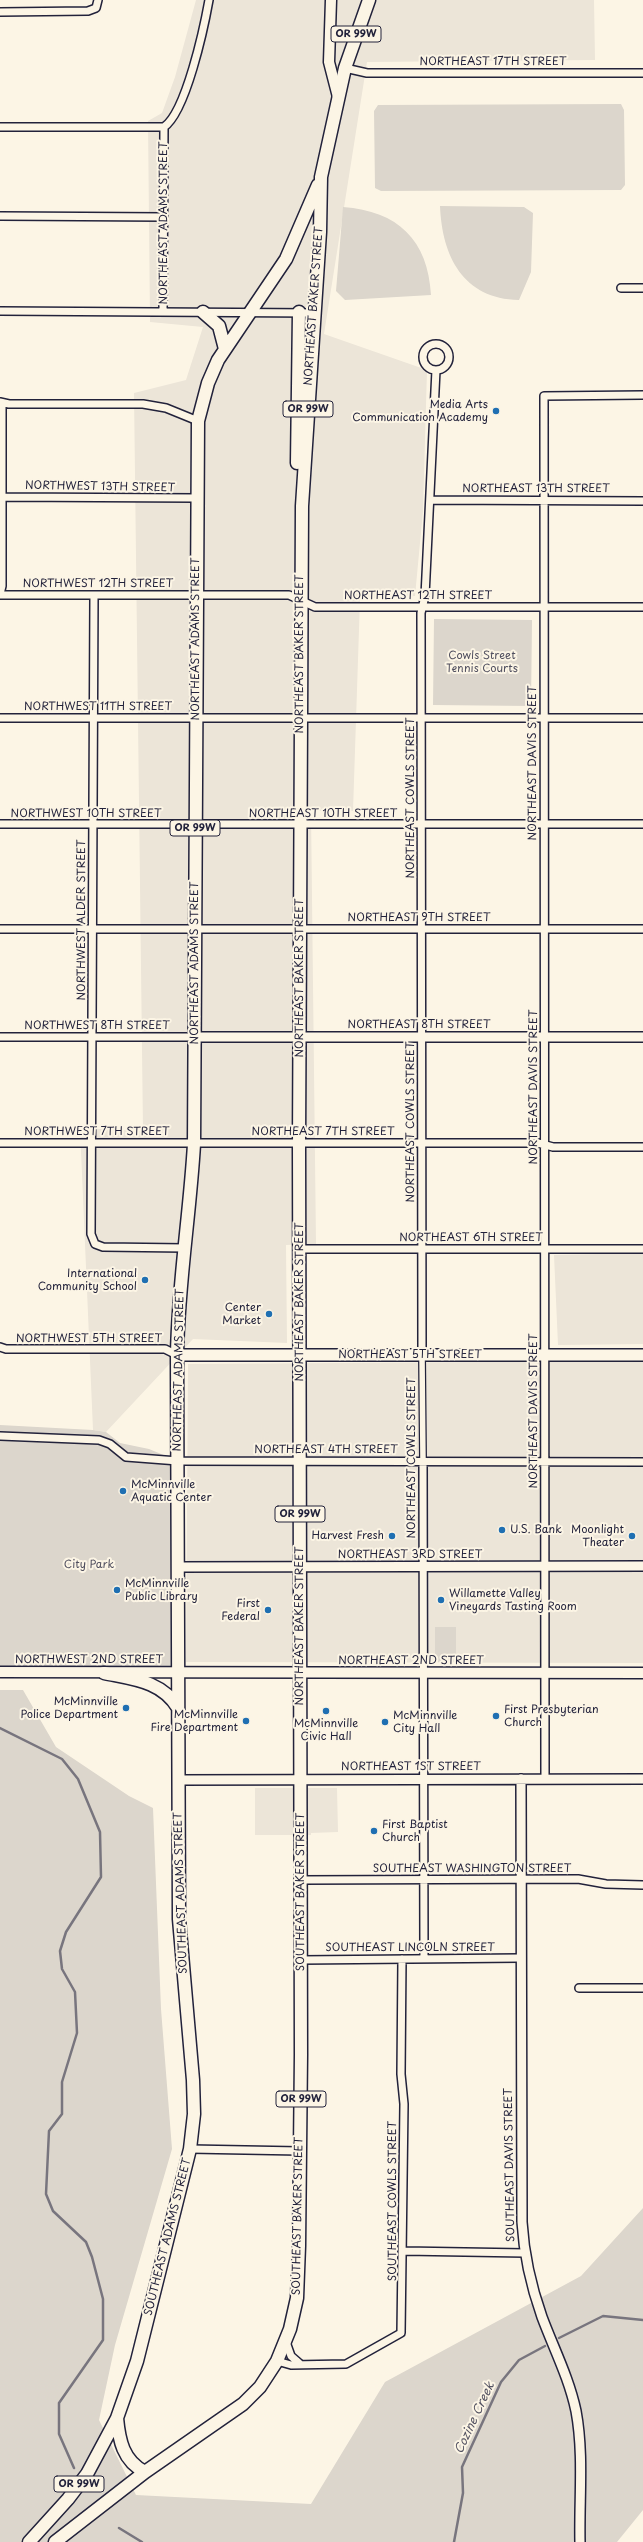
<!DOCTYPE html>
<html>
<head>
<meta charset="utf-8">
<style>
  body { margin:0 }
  canvas { display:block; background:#fcf5e5 }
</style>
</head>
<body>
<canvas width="643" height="2542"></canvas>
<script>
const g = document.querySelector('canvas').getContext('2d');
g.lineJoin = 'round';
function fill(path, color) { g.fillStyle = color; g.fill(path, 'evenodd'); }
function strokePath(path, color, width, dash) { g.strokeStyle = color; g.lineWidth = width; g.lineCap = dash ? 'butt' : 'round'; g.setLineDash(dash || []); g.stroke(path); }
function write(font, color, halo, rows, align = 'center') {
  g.font = font + ' "Playpen Sans",sans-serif'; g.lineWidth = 4; g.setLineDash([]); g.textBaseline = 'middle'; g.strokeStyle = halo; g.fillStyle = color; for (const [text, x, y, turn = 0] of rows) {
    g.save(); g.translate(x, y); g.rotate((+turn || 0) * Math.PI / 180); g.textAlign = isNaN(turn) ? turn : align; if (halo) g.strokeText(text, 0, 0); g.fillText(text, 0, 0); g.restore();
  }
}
fill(new Path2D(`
  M196,0H594L595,60L367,62L324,334L427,370L423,511L415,596L360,599L353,811H311L316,1244L286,1245L287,1343L193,1339L106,1432L93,1430L80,1128L143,1131L134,393L186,380L203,327L150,322L148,121L162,113L175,77Z
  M643,1253V1344L558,1345L554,1255Z
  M643,1361V1663L186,1662L188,1364Z
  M255,1788H337L338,1832L311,1833V1835H255Z`), '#ece5d8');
fill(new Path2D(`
  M621,104L624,110L625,185L621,190L381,191L375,188L374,111L378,105Z
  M440,206L524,207L533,213L531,272L519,300C463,299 442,256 440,206Z
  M343,207C398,211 428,240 431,295L345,300L336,291Z
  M434,619L532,620L531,706L433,705Z
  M0,1425L93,1430L106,1432L120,1443L149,1449L178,1461V1673L0,1670Z
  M435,1627H456V1662H435Z
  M0,1690H23L56,1747L129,1796L153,1808L161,2009L172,2149L115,2345L99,2420L136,2495L311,2504L385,2382L581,2276L643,2208V2510L617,2542H0Z`), '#dcd6cc');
strokePath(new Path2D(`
  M0,1728L62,1759L78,1779L100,1832L101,1877L66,1932L60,1951L62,1969L75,1992L77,2033L62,2082V2114L49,2131L46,2194L53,2211L86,2242L92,2257L103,2299V2340L59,2403V2434L74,2468
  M559,2338L603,2316L643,2320
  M119,2528L142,2542
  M454,2542L463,2493L462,2467L501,2382L519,2360L545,2346`), '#78757e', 2.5);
const pedestrian = new Path2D(`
  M422,1355L423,1462`);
const minor = new Path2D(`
  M0,12L88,11L96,8L98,0
  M345,68L367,73H643
  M0,127H164
  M164,127C186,112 204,28 209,0
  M0,216L164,217
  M621,288H643
  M0,311L314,313
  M163,312L164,127
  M423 357a13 13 0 1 1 26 0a13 13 0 1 1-26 0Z
  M0,402L9,404H143L166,408L198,421
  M3,497L196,498
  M430,500L643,501
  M0,594L2,586V403
  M0,595H289L315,607H643
  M94,595L91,1234L95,1244L103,1247L185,1248
  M0,718H643
  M0,824H643
  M0,929H643
  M0,1037H194
  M0,1143H538L553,1147H643
  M300,1249H643
  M0,1347L6,1349H165L177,1355
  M422,1355L421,613L425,596L436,370
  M0,1436L99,1440L110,1444L126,1457L178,1461L643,1462
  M423,1462L424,1959
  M545,1779L544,396L643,395
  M301,1880L578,1879L606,1884L643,1885
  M301,1960L520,1958
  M579,1988H643
  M190,2149L300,2151
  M404,2251L525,2253
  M286,2342L291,2356L299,2363
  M277,2361L291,2365L346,2364L401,2333L404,2104L401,2074L402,1959`);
const tertiary = new Path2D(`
  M194,1037H643
  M178,1567L643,1566
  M521,1779L522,2222C524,2255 531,2286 542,2317C554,2349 569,2378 576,2411C584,2454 579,2499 580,2542
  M178,1780L643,1779`);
const secondary = new Path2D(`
  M331,0L329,62L338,97
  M0,1672L643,1673`);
const primary = new Path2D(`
  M177,1355H643`);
const trunk = new Path2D(`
  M203,312L219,326L225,349
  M297,463L299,312
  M104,1673C133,1679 162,1681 178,1708
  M117,2418C119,2440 123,2461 145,2472
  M29,2542L68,2499L87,2474L117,2418L137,2361L190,2149L194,2114L193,2080L179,1919L177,1355C178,1284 190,1214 194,1144L198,421L208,383L218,360L286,259L318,185
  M55,2542L145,2472L243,2404L260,2387L277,2361L290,2329L297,2298L299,2246L301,2054L299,1143L302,506L320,232L321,177L345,68L369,0`);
strokePath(pedestrian, '#22223b', 8);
strokePath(minor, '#22223b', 10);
strokePath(tertiary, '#22223b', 12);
strokePath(secondary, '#22223b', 13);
strokePath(primary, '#22223b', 14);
strokePath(trunk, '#22223b', 15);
strokePath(pedestrian, '#fcf5e5', 5.5);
strokePath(minor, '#fcf5e5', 7);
strokePath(tertiary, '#fcf5e5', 9);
strokePath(secondary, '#fcf5e5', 10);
strokePath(primary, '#fcf5e5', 11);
strokePath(trunk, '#fcf5e5', 12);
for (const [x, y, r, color] of [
  [496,411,4,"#1f6fb2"],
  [145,1280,4,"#1f6fb2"],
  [269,1314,4,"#1f6fb2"],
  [123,1491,4,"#1f6fb2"],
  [502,1530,4,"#1f6fb2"],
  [392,1536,4,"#1f6fb2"],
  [632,1536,4,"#1f6fb2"],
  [117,1590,4,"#1f6fb2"],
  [441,1600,4,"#1f6fb2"],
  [268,1610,4,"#1f6fb2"],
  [126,1708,4,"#1f6fb2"],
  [326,1711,4,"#1f6fb2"],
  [496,1716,4,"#1f6fb2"],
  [246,1721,4,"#1f6fb2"],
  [385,1722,4,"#1f6fb2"],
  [374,1831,4,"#1f6fb2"]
]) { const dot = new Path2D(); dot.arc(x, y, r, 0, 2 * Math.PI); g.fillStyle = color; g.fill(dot); strokePath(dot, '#fcf5e5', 1.5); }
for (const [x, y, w] of [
  [356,34,50],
  [308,409,50],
  [195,828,50],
  [300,1514,50],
  [301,2099,50],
  [79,2484,50]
]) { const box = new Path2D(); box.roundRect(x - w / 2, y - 8, w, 16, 3); g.fillStyle = '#fcf5e5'; g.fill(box); strokePath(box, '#22223b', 1); }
write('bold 10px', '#22223b', null, [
  ["OR 99W",356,34],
  ["OR 99W",308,409],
  ["OR 99W",195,828],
  ["OR 99W",300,1514],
  ["OR 99W",301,2099],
  ["OR 99W",79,2484]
]);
write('11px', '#22223b', '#fcf5e5', [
  ["NORTHEAST 17TH STREET",493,62],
  ["NORTHEAST ADAMS STREET",164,223,-90],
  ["NORTHEAST BAKER STREET",314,306,-86],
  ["NORTHWEST 13TH STREET",100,487,1],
  ["NORTHEAST 13TH STREET",536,489],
  ["NORTHWEST 12TH STREET",98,584],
  ["NORTHEAST 12TH STREET",418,596],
  ["NORTHEAST ADAMS STREET",196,639,-90],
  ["NORTHEAST BAKER STREET",300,654,-90],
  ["NORTHWEST 11TH STREET",98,707],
  ["NORTHEAST DAVIS STREET",533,763,-90],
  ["NORTHEAST COWLS STREET",411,798,-90],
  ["NORTHWEST 10TH STREET",86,814],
  ["NORTHEAST 10TH STREET",323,814],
  ["NORTHEAST 9TH STREET",419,918],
  ["NORTHWEST ALDER STREET",82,920,-90],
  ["NORTHEAST ADAMS STREET",195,963,-90],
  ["NORTHEAST BAKER STREET",300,978,-90],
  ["NORTHEAST 8TH STREET",419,1025],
  ["NORTHWEST 8TH STREET",97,1026],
  ["NORTHEAST DAVIS STREET",534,1087,-90],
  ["NORTHEAST COWLS STREET",411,1122,-90],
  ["NORTHWEST 7TH STREET",97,1132],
  ["NORTHEAST 7TH STREET",323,1132],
  ["NORTHEAST 6TH STREET",471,1238],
  ["NORTHEAST BAKER STREET",300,1302,-90],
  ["NORTHWEST 5TH STREET",89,1339],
  ["NORTHEAST 5TH STREET",410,1355],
  ["NORTHEAST ADAMS STREET",179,1370,-89],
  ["NORTHEAST DAVIS STREET",534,1411,-90],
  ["NORTHEAST 4TH STREET",326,1450],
  ["NORTHEAST COWLS STREET",412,1458,-90],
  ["NORTHEAST 3RD STREET",410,1555],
  ["NORTHEAST BAKER STREET",300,1626,-90],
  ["NORTHWEST 2ND STREET",89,1660],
  ["NORTHEAST 2ND STREET",411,1661],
  ["NORTHEAST 1ST STREET",411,1767],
  ["SOUTHEAST WASHINGTON STREET",472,1869],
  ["SOUTHEAST BAKER STREET",301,1892,-90],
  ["SOUTHEAST ADAMS STREET",181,1893,-92],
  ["SOUTHEAST LINCOLN STREET",410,1948],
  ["SOUTHEAST DAVIS STREET",510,2165,-91],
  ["SOUTHEAST COWLS STREET",393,2201,-90],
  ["SOUTHEAST BAKER STREET",298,2216,-89],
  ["SOUTHEAST ADAMS STREET",168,2237,-76]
]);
write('11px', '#22223b', '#fcf5e5', [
  ["Media Arts",488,405],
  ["Communication Academy",488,418],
  ["International",137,1274],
  ["Community School",137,1287],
  ["Center",261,1308],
  ["Market",261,1321],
  ["McMinnville",131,1485,"left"],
  ["Aquatic Center",131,1498,"left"],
  ["U.S. Bank",510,1530,"left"],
  ["Moonlight",624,1530],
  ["Theater",624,1543],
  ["Harvest Fresh",384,1536],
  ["McMinnville",125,1584,"left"],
  ["Public Library",125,1597,"left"],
  ["Willamette Valley",449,1594,"left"],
  ["Vineyards Tasting Room",449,1607,"left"],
  ["First",260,1604],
  ["Federal",260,1617],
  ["McMinnville",118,1702],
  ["Police Department",118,1715],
  ["First Presbyterian",504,1710,"left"],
  ["Church",504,1723,"left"],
  ["McMinnville",238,1715],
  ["Fire Department",238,1728],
  ["McMinnville",393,1716,"left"],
  ["City Hall",393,1729,"left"],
  ["McMinnville",326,1724,"center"],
  ["Civic Hall",326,1737,"center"],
  ["First Baptist",382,1825,"left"],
  ["Church",382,1838,"left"]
], 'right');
write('11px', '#504f5f', '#fcf5e5', [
  ["Cowls Street",482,656],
  ["Tennis Courts",482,669],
  ["City Park",89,1565]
]);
write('italic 12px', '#545362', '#fcf5e5', [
  ["Cozine Creek",475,2418,-65]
]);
</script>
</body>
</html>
